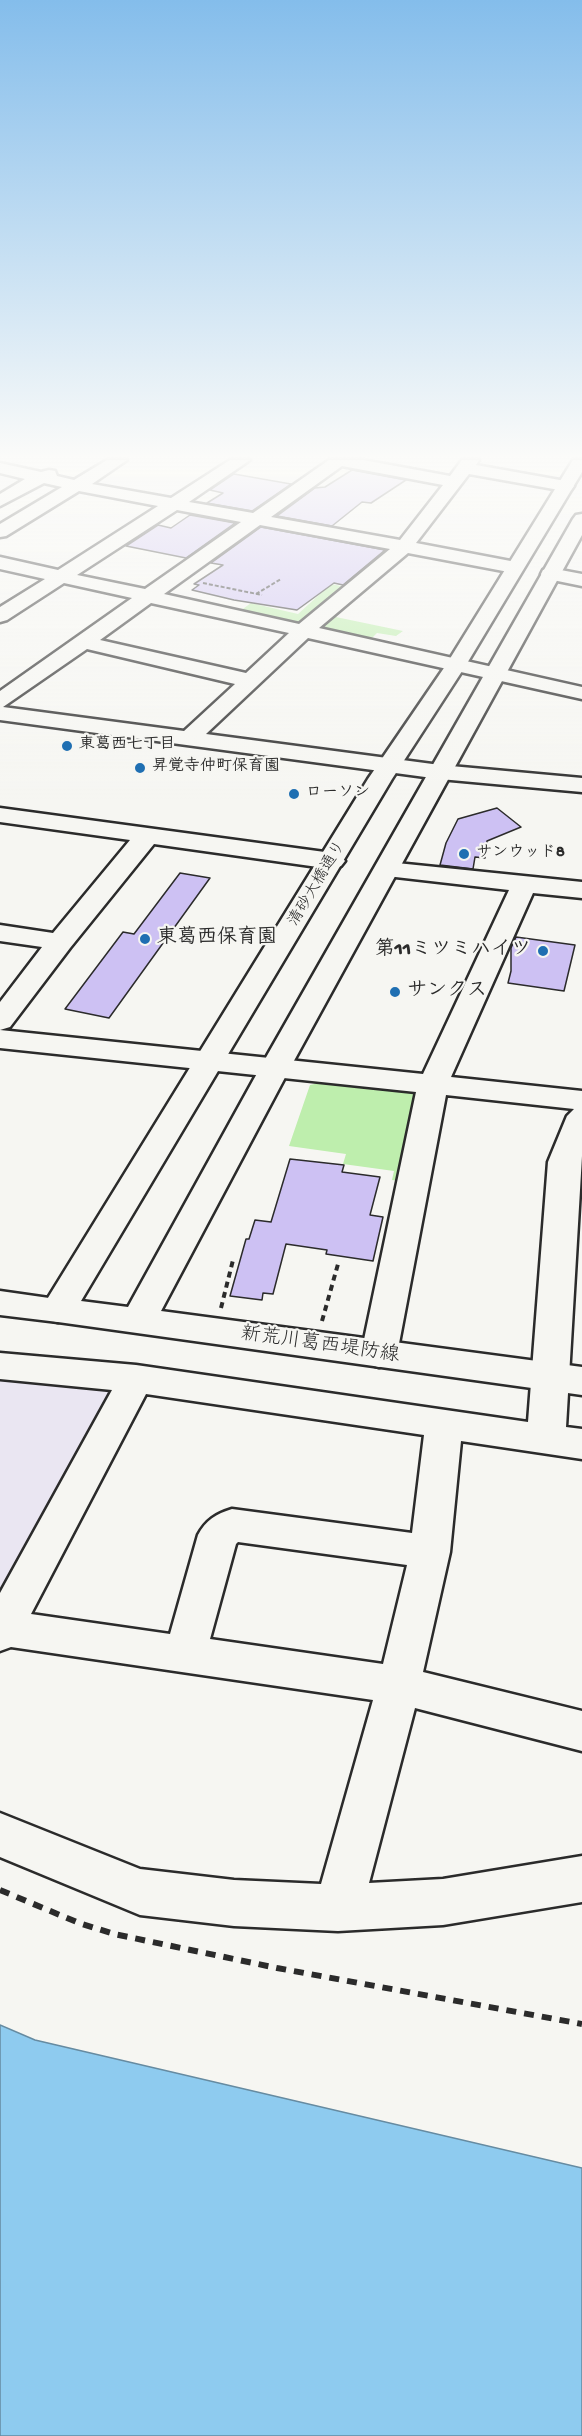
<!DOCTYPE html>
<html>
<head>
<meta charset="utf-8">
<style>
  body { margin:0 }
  canvas { display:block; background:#f6f6f2 }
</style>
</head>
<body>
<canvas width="582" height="2436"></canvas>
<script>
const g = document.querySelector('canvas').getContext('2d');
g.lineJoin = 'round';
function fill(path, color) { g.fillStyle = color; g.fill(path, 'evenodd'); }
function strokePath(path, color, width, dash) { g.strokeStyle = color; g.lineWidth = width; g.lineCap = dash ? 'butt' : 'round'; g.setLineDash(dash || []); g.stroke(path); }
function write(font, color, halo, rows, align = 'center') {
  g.font = font + ' "Gochi Hand","Klee One",sans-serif'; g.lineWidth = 4.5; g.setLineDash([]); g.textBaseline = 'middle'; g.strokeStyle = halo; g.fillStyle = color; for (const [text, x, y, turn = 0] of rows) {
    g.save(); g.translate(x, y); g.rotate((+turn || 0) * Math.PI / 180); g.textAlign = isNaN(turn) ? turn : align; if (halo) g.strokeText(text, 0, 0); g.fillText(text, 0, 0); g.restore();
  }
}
fill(new Path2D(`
  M14,1375L111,1383L116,1395L0,1605V1379Z`), '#eae6f2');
fill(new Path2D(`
  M331,584L346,587L301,623L240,611L251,603L298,614Z
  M331,616L403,631L396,636L377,633L369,641L320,630L319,626Z
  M324,1082L417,1092L407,1182L392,1180L394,1171L343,1164L346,1154L289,1146L310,1085Z`), '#beeead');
const water = new Path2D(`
  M0,2025L35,2040L582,2168V2436H0Z`);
fill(water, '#8ecbef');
strokePath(water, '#668ba1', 1.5);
const building = new Path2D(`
  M352,470L406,480L371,503L362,502L332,526L277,516L315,488L325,487Z
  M234,474L291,484L252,511L207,503L223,493L210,490Z
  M190,515L235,523L186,558L126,546L158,525L171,528Z
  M261,527L385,550L343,585L334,583L297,610L234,600L192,590L199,585L194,584L223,565L211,563Z
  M497,808L521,827L487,841L485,858L475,857L473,869L440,865L446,843L458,819Z
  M180,873L210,878L109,1018L65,1009L123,932L134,934Z
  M516,937L575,945L564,991L508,983L511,971V948Z
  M290,1159L344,1165L342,1172L380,1177L370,1215L383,1217L373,1261L326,1254L327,1250L286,1244L273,1294L263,1293L262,1300L230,1296L246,1239H249L255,1220L271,1222Z`);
fill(building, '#cdc1f3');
strokePath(building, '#2b2b2b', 1.5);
const minor = new Path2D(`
  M107,460H127L92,484L171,498L230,460H250L189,502L253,513L329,460H363L450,476L462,460H479L476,465L571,482L574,486L571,490L565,491L469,474L416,543L521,563L523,567L521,571L514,573L408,553L319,628L582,687V699L308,638L206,734L440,765L582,778V792L440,779L0,720V691L132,598L64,583L7,620L0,622V607L45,579L0,569V557L58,570L158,506L79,491L6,536L0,537V524L62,487L44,483L0,506V494L25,479L0,473V463L41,472L49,470L55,471L57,476L74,480ZM342,466L443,485L400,540L271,517ZM177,510L241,522L145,589L77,575ZM260,525L390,549L299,624L164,594ZM151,603L289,633L246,673L100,640ZM87,649L235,684L184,731L3,707Z
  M550,568L582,574V586L543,578L541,574L543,570Z
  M0,808L332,853L341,856L345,861L341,866L332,869L154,844L70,948L10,1027L0,1030V1002L42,947L0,941V925L53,933L130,840L0,822Z
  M387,862L582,882V898L533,893L451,1077L582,1091V1156L566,1427L582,1429V1459L461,1441L450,1552L423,1672L582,1711V1751L415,1708L369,1883L443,1879L582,1856V1902L443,1925L338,1931L234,1926L140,1915L0,1857V1813L140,1869L234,1880L321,1884L373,1700L11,1647L0,1651V1593L112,1390L0,1379V1353L136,1365L528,1422L548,1162L567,1116L574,1109L446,1095L397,1354L392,1363L379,1367L366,1363L361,1354L416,1092L0,1048V1030L423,1074L509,890L378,875L374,870L378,865ZM146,1394L424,1435L412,1533L232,1509C216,1514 206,1520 198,1535L170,1634L31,1614ZM238,1542L407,1565L383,1664L210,1639L236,1544Z
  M0,1291L70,1301L76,1310L70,1319L58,1322L0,1315Z`);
const major = new Path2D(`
  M573,460H582V472L466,665L392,779L81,1301L128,1307L260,1068L573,519L576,515L582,514V535L290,1068L161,1311L582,1367V1395L58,1322L46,1319L40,1310L46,1301L368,779L446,665Z`);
strokePath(minor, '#2b2b2b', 5);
strokePath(major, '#2b2b2b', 5);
strokePath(new Path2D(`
  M203,583L262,595
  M256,594L281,579`), '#2b2b2b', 2, [4, 2]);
strokePath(new Path2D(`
  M221,1308L233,1260
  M322,1321L338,1264`), '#2b2b2b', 4, [6, 4.5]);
strokePath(new Path2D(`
  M0,1890L79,1923L114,1934L277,1968L582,2024`), '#2b2b2b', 6, [10, 8]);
fill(minor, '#f6f6f2');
fill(major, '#f6f6f2');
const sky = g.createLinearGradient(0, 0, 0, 801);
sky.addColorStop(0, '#84bdeb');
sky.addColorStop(0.57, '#fbfbf9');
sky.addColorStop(1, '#fbfbf900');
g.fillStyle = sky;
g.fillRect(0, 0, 582, 801);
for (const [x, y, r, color] of [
  [67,746,6,"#1f6fb2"],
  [140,768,6,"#1f6fb2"],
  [294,794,6,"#1f6fb2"],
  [464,854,6,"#1f6fb2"],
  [145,939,6,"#1f6fb2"],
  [543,951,6,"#1f6fb2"],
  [395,992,6,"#1f6fb2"]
]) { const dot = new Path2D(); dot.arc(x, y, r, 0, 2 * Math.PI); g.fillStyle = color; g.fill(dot); strokePath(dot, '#f6f6f2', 2); }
write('bold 16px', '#2b2b2b', '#f6f6f2', [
  ["東葛西七丁目",79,746],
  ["昇覚寺仲町保育園",152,768],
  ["ローソン",306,794],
  ["サンウッド8",476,854]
], 'left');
write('16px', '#2b2b2b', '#f6f6f2', [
  ["清砂大橋通り",318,884,-59]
]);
write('bold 20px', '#2b2b2b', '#f6f6f2', [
  ["東葛西保育園",157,939],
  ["第11ミツミハイツ",531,951,"right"],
  ["サンクス",407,992]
], 'left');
write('20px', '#2b2b2b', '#f6f6f2', [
  ["新荒川葛西堤防線",320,1346,8]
]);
</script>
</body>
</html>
